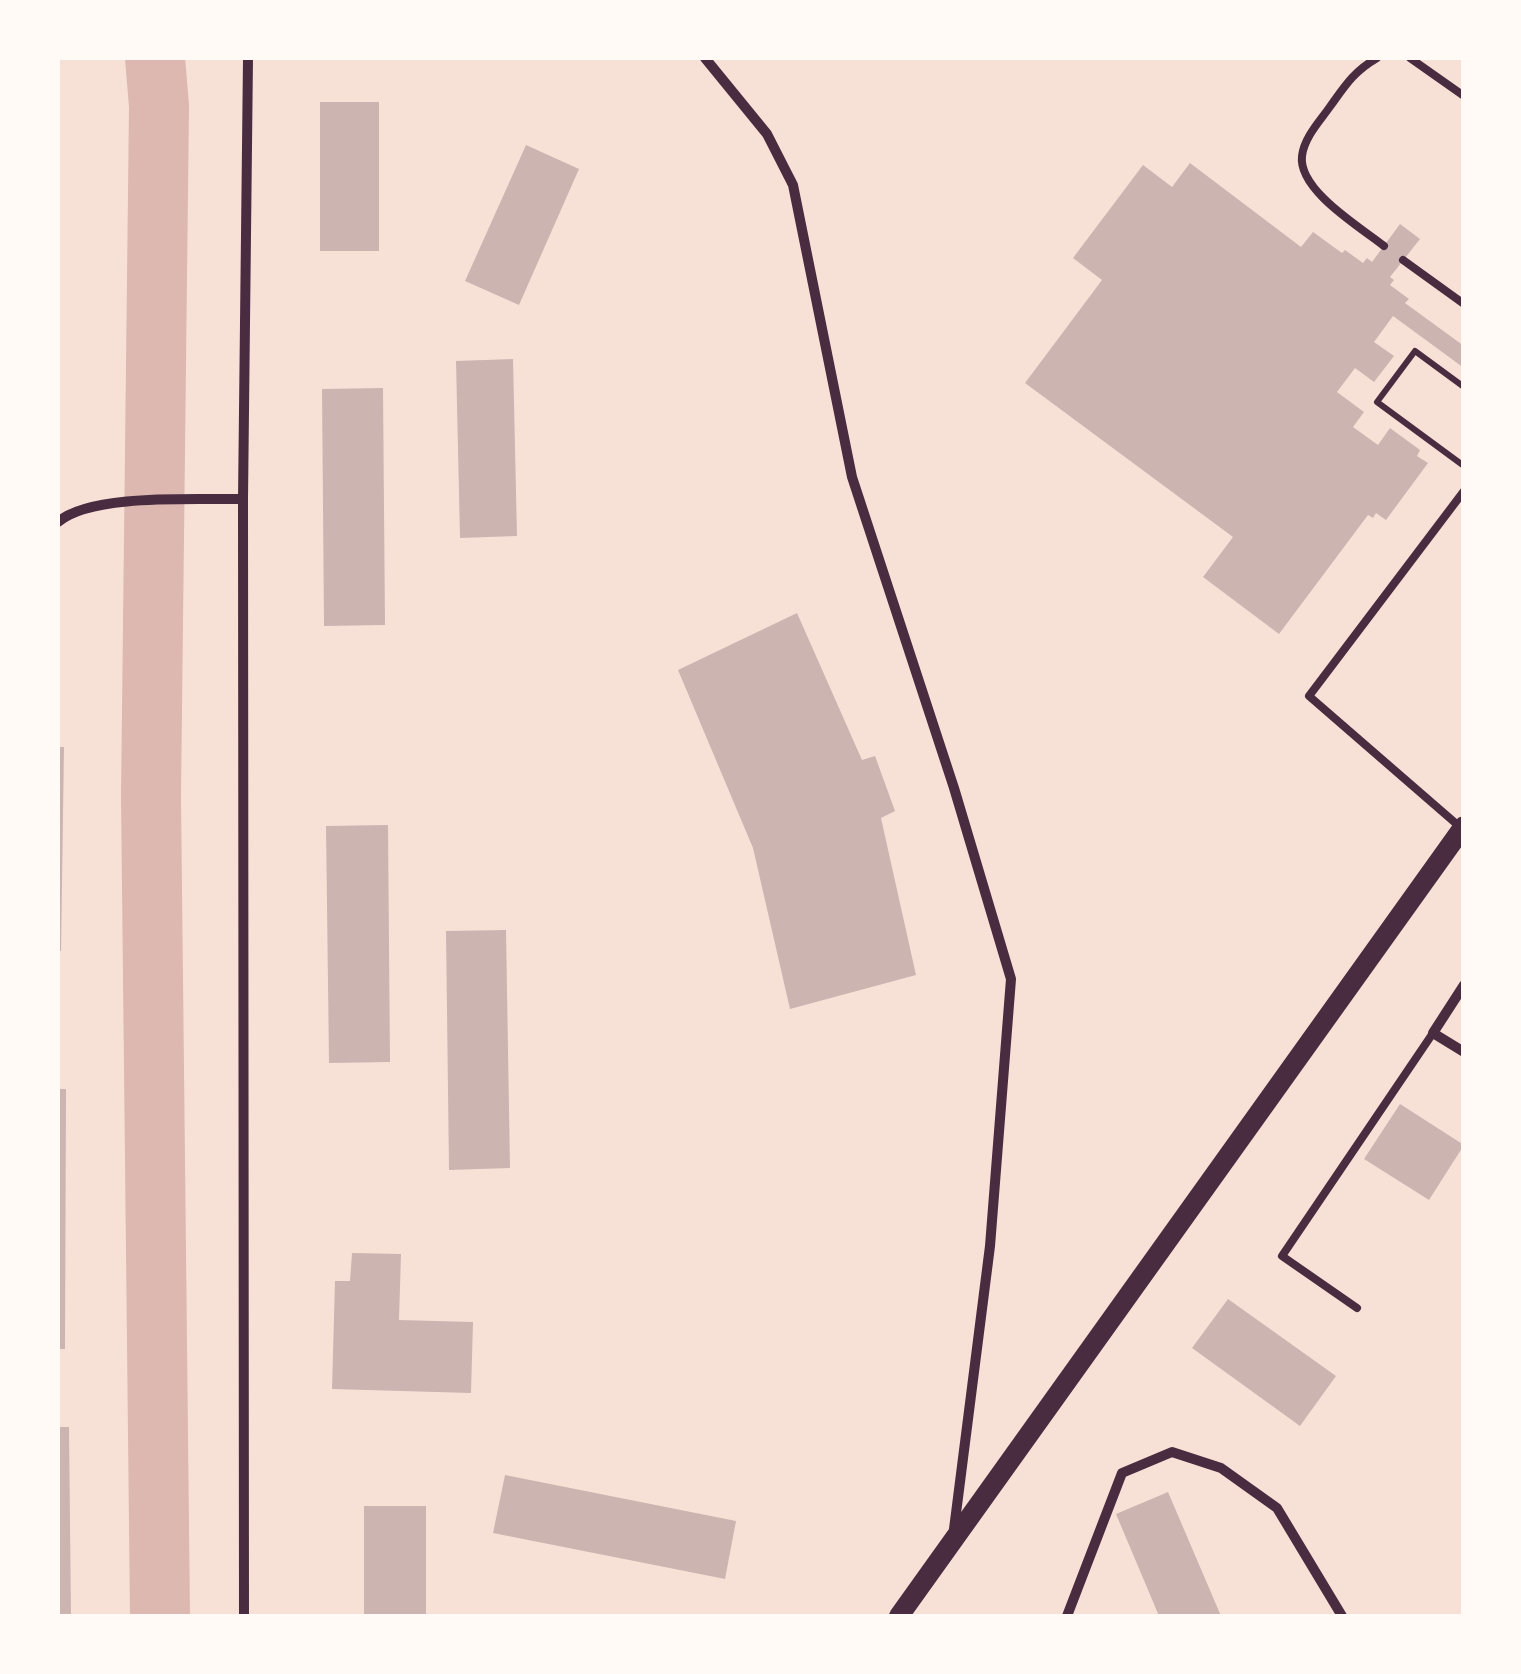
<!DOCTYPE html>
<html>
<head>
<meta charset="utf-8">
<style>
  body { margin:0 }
  #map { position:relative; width:1521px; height:1674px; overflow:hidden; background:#f7e1d7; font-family:"Noto Sans",sans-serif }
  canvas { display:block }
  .frame { position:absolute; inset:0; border:60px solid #fffaf5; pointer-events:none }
</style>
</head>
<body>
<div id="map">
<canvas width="1521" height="1674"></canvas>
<div class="frame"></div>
</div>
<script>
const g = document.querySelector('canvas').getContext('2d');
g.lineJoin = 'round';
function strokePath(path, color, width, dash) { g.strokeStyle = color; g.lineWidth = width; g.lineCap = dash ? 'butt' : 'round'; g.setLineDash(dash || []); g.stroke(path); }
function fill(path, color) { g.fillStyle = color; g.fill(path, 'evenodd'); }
strokePath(new Path2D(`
  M155,58L159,106L151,796L160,1616`), '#dcb8b0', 60);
fill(new Path2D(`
  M320,102H379V251H320Z
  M526,145L579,169L519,305L465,281Z
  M1190,163L1301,247L1313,232L1342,253L1345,250L1363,263L1367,258L1372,262L1400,224L1420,239L1390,277L1394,280L1390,285L1409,299L1405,303L1464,346V368L1393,316L1374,342L1394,356L1374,382L1355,368L1337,392L1364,412L1353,427L1378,445L1390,428L1420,450L1417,456L1428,463L1386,520L1376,513L1373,518L1368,515L1279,634L1203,577L1233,537L1025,383L1102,280L1073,258L1143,165L1172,187Z
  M513,359L517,536L460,538L456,361Z
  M383,388L385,625L324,626L322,389Z
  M797,613L862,760L875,756L895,811L881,818L916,975L790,1009L753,848L678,670Z
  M58,747H64L61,951H58Z
  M388,825L390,1062L329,1063L326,826Z
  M506,930L510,1168L449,1170L446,931Z
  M58,1089H66L65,1349H58Z
  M1400,1104L1464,1145L1429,1200L1364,1159Z
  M352,1253L401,1254L399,1320L473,1322L471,1393L332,1389L335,1281H350Z
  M1228,1299L1336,1376L1300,1426L1192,1348Z
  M58,1427H69L71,1616H58Z
  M505,1475L736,1521L725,1579L493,1533Z
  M1168,1492L1221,1616H1159L1116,1514Z
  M364,1506H426V1616H364Z`), '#ccb4b1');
strokePath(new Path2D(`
  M1464,387L1415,351L1377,402L1464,466`), '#4a2c40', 6);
strokePath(new Path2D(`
  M1377,58C1353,72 1345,86 1329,108C1319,122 1304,138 1302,156C1298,190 1360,227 1384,246
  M1410,58L1464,96
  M1403,260L1464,304
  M1460,827L1309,696L1464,491
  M1357,1308L1282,1256L1433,1033`), '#4a2c40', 8);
strokePath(new Path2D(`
  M705,58L767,134L793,185L852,477L954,788L1011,979L990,1246L954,1529
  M58,522C91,493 197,500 243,499
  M1464,985L1433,1033L1464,1052
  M244,1616L243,499L248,58
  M1067,1616L1122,1473L1172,1452L1221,1468L1277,1508L1342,1616`), '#4a2c40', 10);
strokePath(new Path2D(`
  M899,1616L1464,826`), '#4a2c40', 20);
</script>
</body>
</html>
